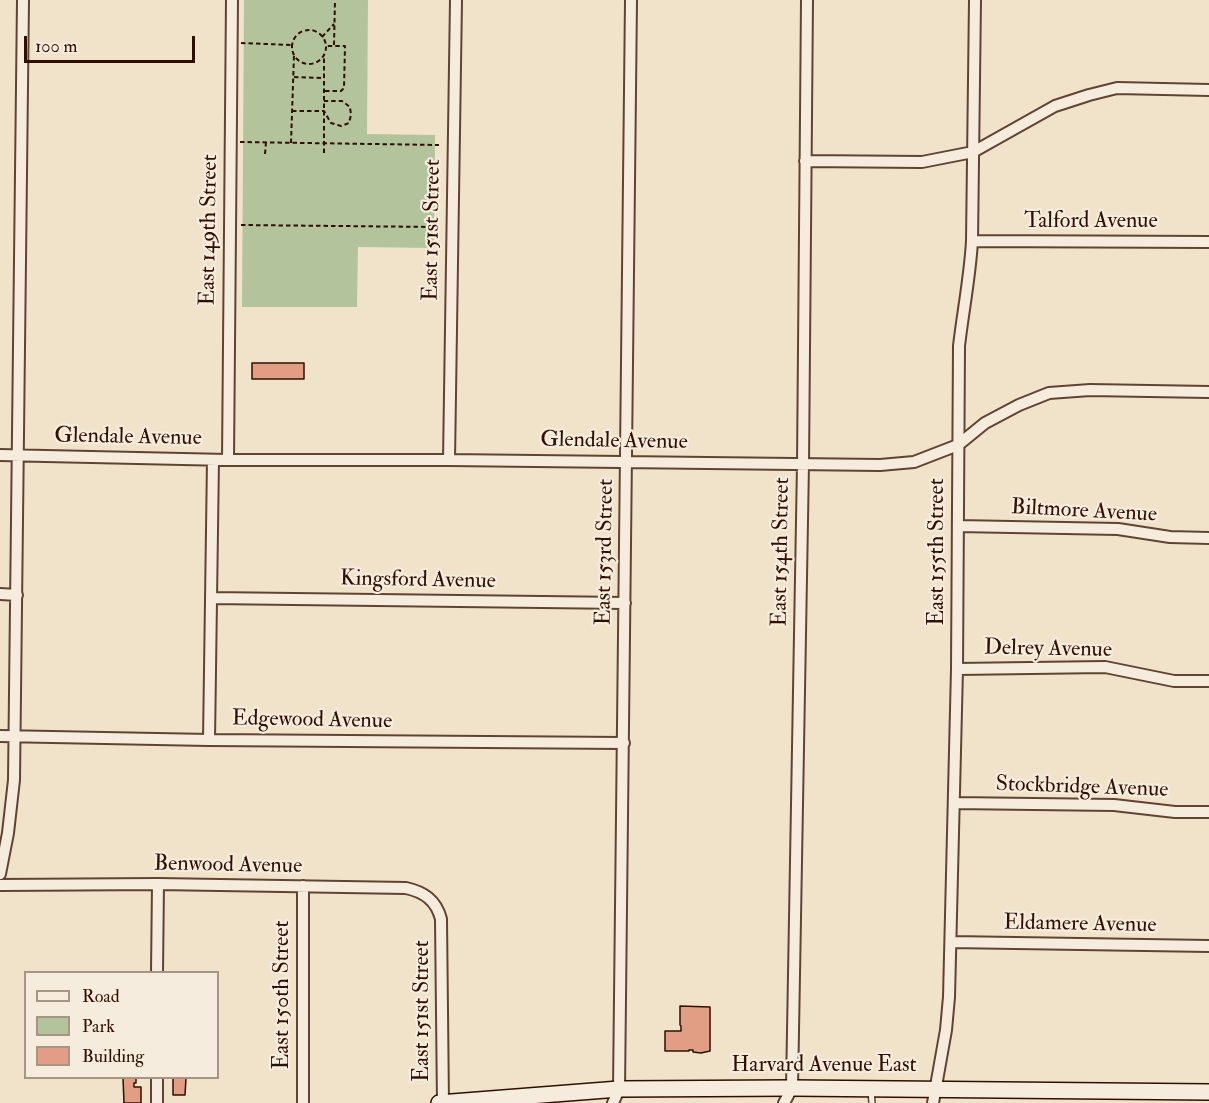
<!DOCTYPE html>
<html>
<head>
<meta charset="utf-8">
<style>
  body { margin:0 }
  #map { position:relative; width:1209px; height:1103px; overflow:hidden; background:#f1e2ca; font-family:"IM FELL Double Pica",serif }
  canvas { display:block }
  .legend { position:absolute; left:24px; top:971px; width:195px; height:108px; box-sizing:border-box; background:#f6ecdd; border:2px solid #a69485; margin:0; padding:8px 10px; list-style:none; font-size:18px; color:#2f1000 }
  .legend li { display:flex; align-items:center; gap:12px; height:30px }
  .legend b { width:30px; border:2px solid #a69485 }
  .scale { position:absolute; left:24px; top:36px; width:171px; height:27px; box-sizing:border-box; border:3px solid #2f1000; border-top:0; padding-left:8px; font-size:18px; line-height:21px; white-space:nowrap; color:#2f1000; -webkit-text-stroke:4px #f6ecdd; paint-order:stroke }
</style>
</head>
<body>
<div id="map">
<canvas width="1209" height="1103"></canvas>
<ul class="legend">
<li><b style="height:8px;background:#f6ecdd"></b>Road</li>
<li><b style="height:16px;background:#b3c49c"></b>Park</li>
<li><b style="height:16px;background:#e29d85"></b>Building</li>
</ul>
<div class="scale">100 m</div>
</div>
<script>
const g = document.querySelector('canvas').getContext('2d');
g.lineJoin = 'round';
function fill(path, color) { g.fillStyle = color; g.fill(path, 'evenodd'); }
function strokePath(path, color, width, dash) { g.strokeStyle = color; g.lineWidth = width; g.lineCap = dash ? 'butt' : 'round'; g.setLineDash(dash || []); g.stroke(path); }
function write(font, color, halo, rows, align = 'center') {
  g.font = font + ' "IM FELL Double Pica",serif'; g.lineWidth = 4.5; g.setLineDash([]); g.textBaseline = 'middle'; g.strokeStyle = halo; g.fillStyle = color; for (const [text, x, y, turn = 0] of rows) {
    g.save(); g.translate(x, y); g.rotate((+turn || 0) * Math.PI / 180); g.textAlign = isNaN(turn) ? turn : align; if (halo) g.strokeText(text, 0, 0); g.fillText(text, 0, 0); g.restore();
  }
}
fill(new Path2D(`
  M244,0H368L367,134L435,135L434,248L358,247L357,307H242Z`), '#b3c49c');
const building = new Path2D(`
  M252,363H304V379H252Z
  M680,1006L710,1007V1051L701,1053L693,1052V1050H689V1051H665V1031H681V1026L680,1025Z
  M123,1078H136V1083H134V1087H141V1103H124Z
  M173,1078H186L185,1095H173Z`);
fill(building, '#e29d85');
strokePath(building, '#2f1000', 1.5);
const lane = new Path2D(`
  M871,1090L872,1103`);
const street = new Path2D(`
  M805,161L922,162L973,152L1055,106L1089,95L1117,88L1209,90
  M972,241L1209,242
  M0,455L228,460H449L880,465L914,462L958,445L985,423L1019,405L1049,393L1090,390L1209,392
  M228,460L232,0
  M449,460L456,0
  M958,526L1118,529L1170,537L1209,538
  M0,594L17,595
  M211,598L625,603
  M957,669L1105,667L1174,681H1209
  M0,736L209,740L624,743
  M209,740L213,460
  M954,803L1114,805L1175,812H1209
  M0,874L8,833L14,780L23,0
  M0,885L158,884L406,888C424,892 436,900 441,919L443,1103
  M951,942L1209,946
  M157,972L158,884
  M157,1103V1078
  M303,1103V886
  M613,1103L619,1089L631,0
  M784,1103L792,1088L803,464L807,0
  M933,1103L946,1030L949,997L957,669L959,346C963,311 970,277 972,241L975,0`);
const secondary = new Path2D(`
  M439,1103L619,1089L792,1088L1209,1092`);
strokePath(lane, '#604432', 8);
strokePath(street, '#604432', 14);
strokePath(secondary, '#2f1000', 18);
strokePath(new Path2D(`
  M292 47a17 17 0 1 1 34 0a17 17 0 1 1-34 0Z
  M322,37L334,24
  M241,43L292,45
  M334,45L335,0
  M294,77L324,78
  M325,91H341L344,88L345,46H325
  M292,111H324L331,123L341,126L349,123L351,115L350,107L342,101H324
  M240,142L439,145
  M291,143L294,55
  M324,153V56
  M265,154L266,142
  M241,225L437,227`), '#2f1000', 2, [4.5, 3]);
strokePath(lane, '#f6ecdd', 5);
strokePath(street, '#f6ecdd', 10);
strokePath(secondary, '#f6ecdd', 15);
write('22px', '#2f1000', '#f6ecdd', [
  ["Talford Avenue",1091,222],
  ["East 149th Street",210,230,-89],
  ["East 151st Street",433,230,-89],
  ["Glendale Avenue",128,438,1],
  ["Glendale Avenue",614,442,1],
  ["Biltmore Avenue",1084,512,3],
  ["East 153rd Street",606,552,-89],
  ["East 154th Street",782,552,-89],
  ["East 155th Street",938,552,-90],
  ["Kingsford Avenue",418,581,1],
  ["Delrey Avenue",1048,650,1],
  ["Edgewood Avenue",312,721,1],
  ["Stockbridge Avenue",1082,788,2],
  ["Benwood Avenue",228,866,1],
  ["Eldamere Avenue",1080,925,1],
  ["East 150th Street",283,995,-90],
  ["East 151st Street",423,1011,-90],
  ["Harvard Avenue East",824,1066]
]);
</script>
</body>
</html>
